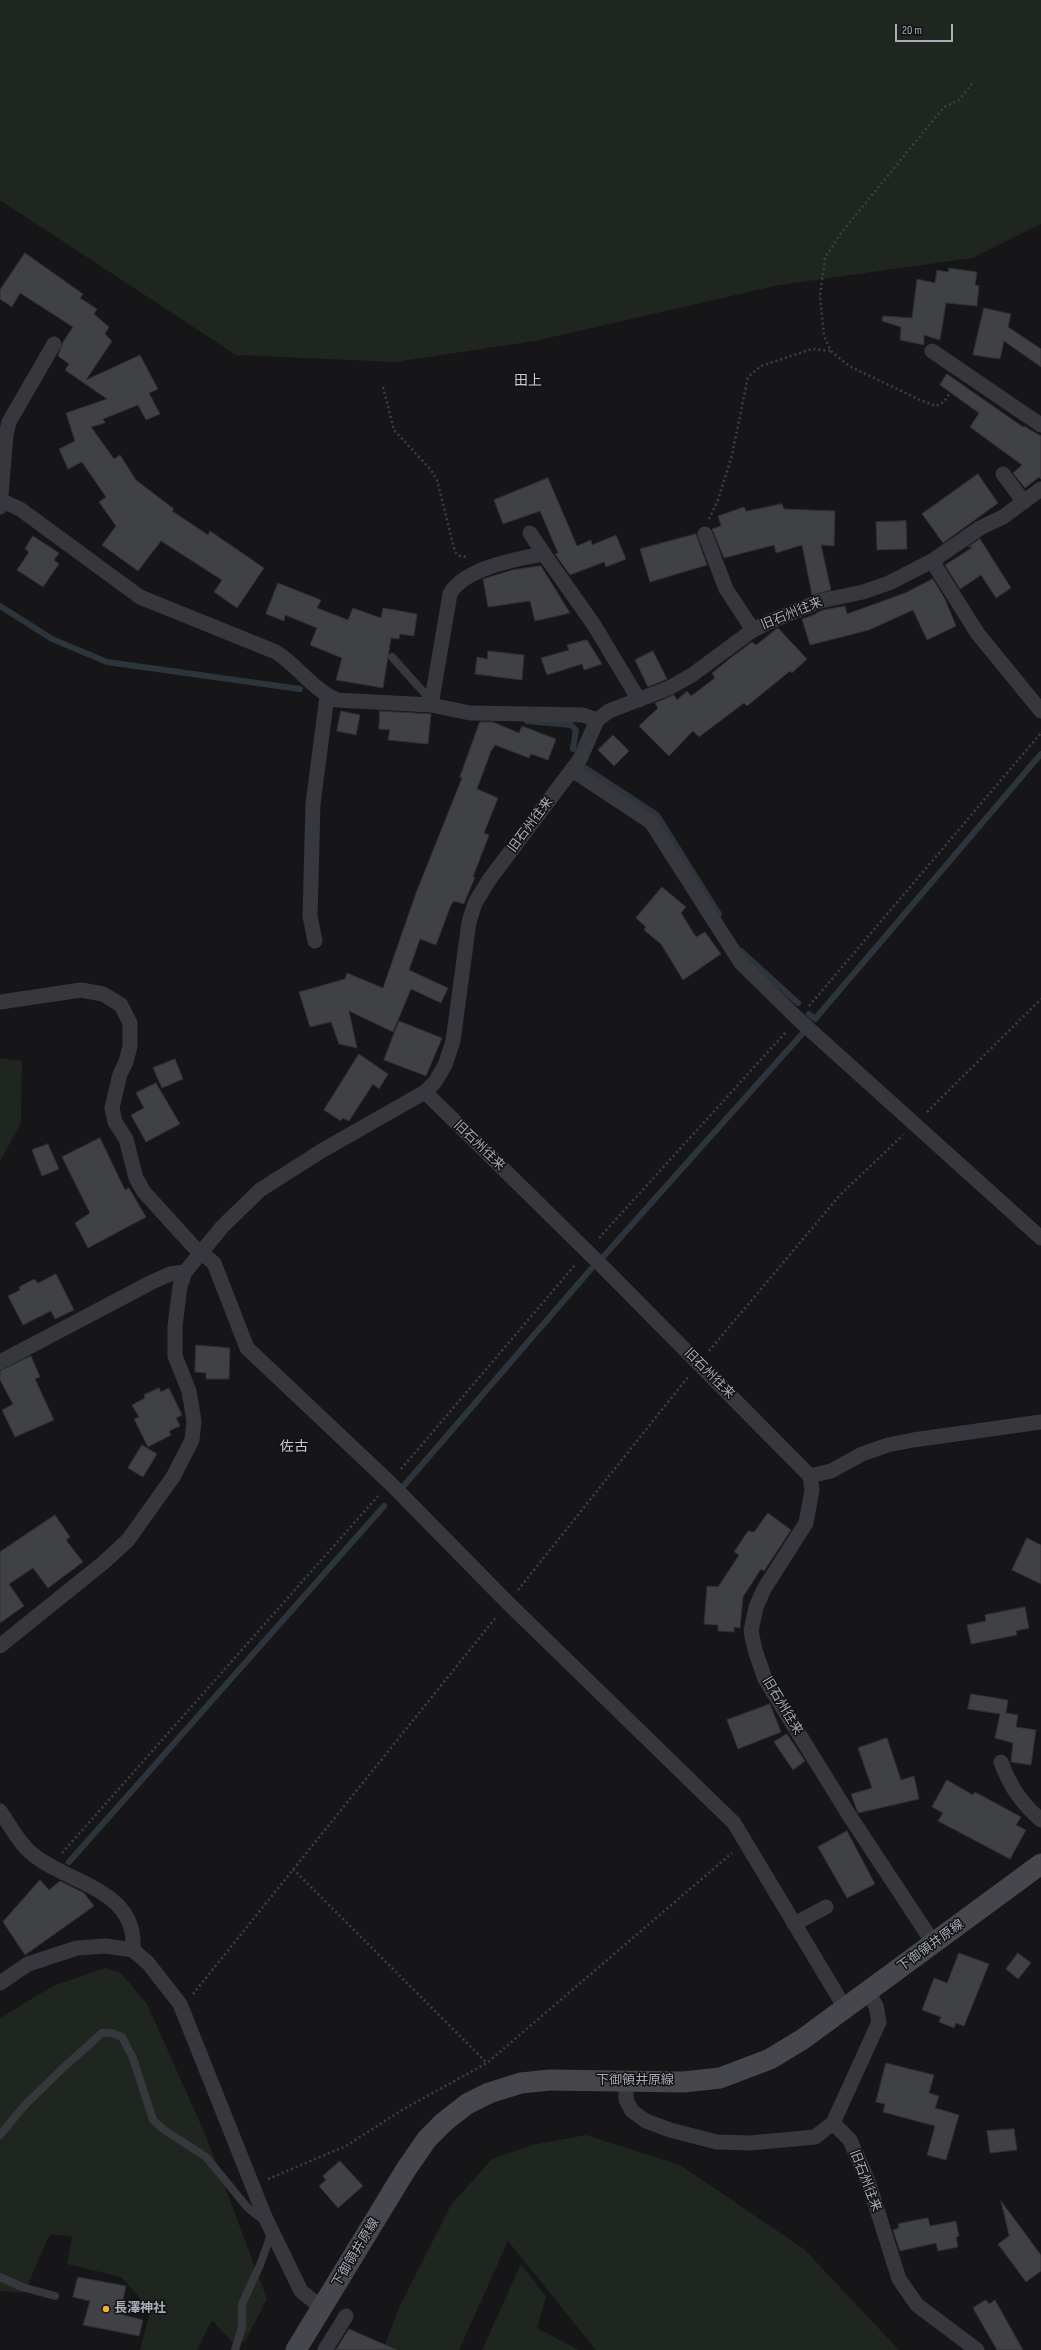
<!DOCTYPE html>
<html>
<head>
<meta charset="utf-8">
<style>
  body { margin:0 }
  #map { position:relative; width:1041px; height:2350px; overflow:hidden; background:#161618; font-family:"Sofia Sans Condensed",sans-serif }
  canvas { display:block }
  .scale { position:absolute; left:895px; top:24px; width:58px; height:18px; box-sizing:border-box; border:2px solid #a8adb8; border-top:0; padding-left:5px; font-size:12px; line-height:14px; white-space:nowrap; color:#a8adb8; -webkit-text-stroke:3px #111113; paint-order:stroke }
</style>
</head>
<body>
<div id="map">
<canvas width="1041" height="2350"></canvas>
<div class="scale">20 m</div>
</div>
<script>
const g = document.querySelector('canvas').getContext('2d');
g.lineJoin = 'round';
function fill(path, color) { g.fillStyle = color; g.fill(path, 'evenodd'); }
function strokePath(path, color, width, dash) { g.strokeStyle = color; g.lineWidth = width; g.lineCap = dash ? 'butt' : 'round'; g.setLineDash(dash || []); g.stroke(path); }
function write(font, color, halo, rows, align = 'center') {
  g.font = font + ' "Sofia Sans Condensed","Noto Sans JP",sans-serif'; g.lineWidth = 3; g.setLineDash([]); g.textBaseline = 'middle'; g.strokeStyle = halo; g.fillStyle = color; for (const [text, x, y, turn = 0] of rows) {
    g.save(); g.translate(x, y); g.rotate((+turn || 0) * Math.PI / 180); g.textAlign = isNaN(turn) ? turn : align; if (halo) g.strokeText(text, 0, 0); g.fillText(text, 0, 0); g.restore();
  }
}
fill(new Path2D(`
  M0,0H1041V224L972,258L779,285L535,341L395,362L236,355L0,200Z
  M0,1058L22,1061L21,1122L0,1162Z
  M105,1968L121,1973L147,2004L205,2134L267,2299L245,2341L236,2346L212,2320L197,2350H140L149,2316L137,2294L121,2277L67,2264L72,2237L50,2234L24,2293L0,2291V2018L53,1986Z
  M586,2135L680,2165L804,2249L899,2350H596L508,2241L459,2350H383L399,2308L451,2205L492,2159L532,2145Z
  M521,2264L546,2297L537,2328L579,2350H482Z`), '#1e261f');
strokePath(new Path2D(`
  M0,606L52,639L107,662L300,689
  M527,721L571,725L576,730L573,749
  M584,767L657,815L719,914
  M741,951L798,1003
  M809,1014L815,1019L1041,754
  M603,1257L802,1034
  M401,1489L591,1269
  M69,1862L384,1506`), '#2c353c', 6);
const building = new Path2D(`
  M25,253L83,294L80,298L97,309L94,314L109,327L105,334L112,341L86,380L140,355L158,389L149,393L160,414L146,420L138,405L103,419L105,423L91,427L114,459L120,455L136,480L174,509L172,511L208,535L210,531L264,568L237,608L214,592L222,580L161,541L138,571L102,545L116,526L99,502L106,497L82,462L68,469L59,449L75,441L66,413L107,399L65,370L69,364L58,356L63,342L73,327L20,293L12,307L0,299V290Z
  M949,268L977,272L975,285L979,286L977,306L946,303L940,340L924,335V345L900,340L901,327L882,321L883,316L912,318L917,279L935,283L937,270L948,272Z
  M984,308L1011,314L1008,327L1041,349V367L1004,341L1000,359L973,355Z
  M947,374L1023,427L1024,426L1041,436V479L1039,477L1025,488L1013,473L1022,465L970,427L979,413L940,385Z
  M978,474L998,503L943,543L922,514Z
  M548,478L577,546L591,540L592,545L616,535L626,559L606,567L604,562L570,575L555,554L558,553L540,511L503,524L494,500Z
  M782,504L784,509L835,511L834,546L821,545L831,590L812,595L802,545L776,553L774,545L724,558L712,529L721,526L718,516L744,507L746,511Z
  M906,521L907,549L877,550L876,522Z
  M696,534L707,565L650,582L640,549Z
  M33,536L59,553L54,560L59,564L43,587L17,570L29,552L25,549Z
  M980,539L1011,588L996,598L981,575L960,589L945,565L973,547H968Z
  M541,566L570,613L535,621L530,601L488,607L483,579L512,570Z
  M933,579L945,599L956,626L927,640L913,610L869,630L810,645L802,619L816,614V613L823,610L845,606L847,614L905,593Z
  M278,583L321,600L317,608L348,620L353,608L381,618L383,608L417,614L414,636L400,634L399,639L391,638L383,688L336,680L342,658L310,645L317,628L285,615L284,621L266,614Z
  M778,628L807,659L792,673L790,671L747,706L744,703L699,737L693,731L669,756L639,726L658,708L655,703L674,695L677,700L687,691L691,696L715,678L712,673L733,656L752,642L756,645Z
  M587,640L602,664L584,670L582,664L547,675L541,658L569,650L567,645Z
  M488,651L524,655L522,680L475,674L477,657L487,659Z
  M653,651L667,679L648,687L635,660Z
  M341,711L360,715L356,735L337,731Z
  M380,711L431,714L428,744L388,740L390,730L379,729Z
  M480,722H493L519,733L522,726L556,739L548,760L531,754L529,758L495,745L491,751L477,789L498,798L484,833L489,835L473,877H475L464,904L454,901L451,905L436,945L420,939L409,970L448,988L441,1003L411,989L393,1032L349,1011L357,1048L339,1044L331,1022L310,1027L299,992L345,979L347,973L383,988L416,893L462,778L460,777Z
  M613,735L629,751L614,766L598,750Z
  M662,887L686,907L681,913L696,937L705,932L721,954L683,980L661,944L644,930L646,927L636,918Z
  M399,1021L442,1038L426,1076L384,1060Z
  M359,1054L388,1074L379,1089L373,1084L349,1121L343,1118L341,1121L324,1110Z
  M175,1059L183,1079L162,1088L153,1068Z
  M156,1083L180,1124L146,1142L131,1115L144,1108L136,1093Z
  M100,1138L125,1190L129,1188L146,1217L88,1248L75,1223L90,1213L62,1157Z
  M48,1144L59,1169L42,1176L32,1150Z
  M56,1274L74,1310L55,1319L51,1311L23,1325L8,1296L20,1290L19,1287L34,1279L38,1283Z
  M196,1345L230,1348L229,1379H206V1373L195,1372Z
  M31,1356L40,1377L35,1379L54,1420L15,1437L2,1410L13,1404L0,1380V1371Z
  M159,1388L161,1392L169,1388L182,1415L176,1418L180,1426L169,1431L171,1435L148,1447L134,1419L139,1417L132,1405L145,1398L144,1395Z
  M142,1445L157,1454L143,1477L128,1468Z
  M768,1513L791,1530L764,1571L761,1569L743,1597L740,1628L734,1627V1632L718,1631V1625L704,1624L707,1586L718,1587L739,1555L734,1552L748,1531L754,1532Z
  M55,1515L70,1537L66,1540L83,1562L48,1588L33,1568L9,1584L24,1606L0,1623V1552Z
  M1027,1538L1041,1545V1584L1012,1570Z
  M1025,1607L1029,1628L1016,1631L1017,1635L971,1644L967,1625L986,1621L985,1615Z
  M971,1694L1008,1700L1006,1713L1018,1715L1016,1727L1036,1730L1031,1765L1011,1762L1013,1743L995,1738L1000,1714L968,1709Z
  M770,1704L781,1732L738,1749L727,1720Z
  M787,1734L805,1761L793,1770L774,1742Z
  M887,1738L901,1780L914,1776L919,1799L858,1813L851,1794L872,1788L858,1748Z
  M947,1780L973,1795L975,1792L1021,1817L1016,1825L1026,1830L1010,1859L938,1821L943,1813L932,1807Z
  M847,1831L875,1884L847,1898L818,1847Z
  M40,1880L49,1890L60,1881L84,1893L94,1906L25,1955L3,1922Z
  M959,1953L989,1964L964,2026L956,2023L954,2028L939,2022L941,2017L922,2010L934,1978L947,1983Z
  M1018,1953L1031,1963L1018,1979L1006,1969Z
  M886,2063L934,2075L929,2093L939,2096L935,2108L959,2115L946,2160L927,2155L935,2126L883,2112L885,2104L876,2102Z
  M1014,2129L1017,2150L990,2153L987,2131Z
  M340,2161L363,2186L338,2208L319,2186L326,2180L323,2176Z
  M1001,2201L1041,2255V2271L1026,2282L998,2244L1009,2236Z
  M928,2218L930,2226L956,2221L959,2236L956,2237L958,2247L938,2251L936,2243L900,2251L893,2230L899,2228L898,2224Z
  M78,2277L126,2286L120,2314L143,2320L139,2336L83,2325L90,2301L73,2297Z
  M986,2300L989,2304L995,2300L1023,2350H997L973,2308Z
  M349,2329L397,2350H336Z`);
fill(building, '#404145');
strokePath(building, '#303034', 1);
strokePath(new Path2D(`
  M954,386L944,402L936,406L920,400L849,366L831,351L824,336L820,295L825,258L841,233L944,107L959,100L974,81
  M383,387L394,430L431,470L437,480L455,552L460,556L468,557
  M709,519L718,500L732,455L748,377L761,366L812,349L830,351
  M809,1006L1041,733
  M927,1112L1041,999
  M599,1238L786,1032
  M709,1351L840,1195L903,1135
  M401,1469L575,1265
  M518,1590L688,1377
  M62,1853L378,1496
  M293,1869L487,2063
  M193,1994L497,1616
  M268,2179L346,2146L402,2110L487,2063L732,1853`), '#3d3f44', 2.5, [2, 3]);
strokePath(new Path2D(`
  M392,657L428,697L430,703
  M0,2135L24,2106L64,2067L102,2033H112L122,2037L133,2058L153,2120L163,2129L206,2157L247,2207L259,2217H265
  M0,2277L22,2287L55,2296
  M235,2350L242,2327V2304L260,2265L272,2232`), '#37383d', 8);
strokePath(new Path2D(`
  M932,351L1041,425
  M1003,474L1024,502
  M0,500L20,509L140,597L276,652C298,666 313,690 337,700L431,705L470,713L583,715L597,720
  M0,507L6,435L9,422L54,344
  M530,533L544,554
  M705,534L726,589L753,630
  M932,561L978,634L1041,711
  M431,705L450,594C464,568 517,559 544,554L594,625L639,700
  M572,770L651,822L741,963L798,1019L1041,1238
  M315,941L310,916L313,804L327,696
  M0,1002L81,990L103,994L121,1005L130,1023V1046L126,1062L120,1074L112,1108L115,1122L126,1139L136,1178L144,1192L193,1246L214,1263L247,1348L390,1483L508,1603L734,1823L845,2008
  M425,1092L604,1268L810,1476L812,1490L806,1523L764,1589L756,1607L751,1631L755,1650L765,1679L849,1815L934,1944
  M0,1362L152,1282L170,1274L185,1272
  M810,1476L831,1471L862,1454L888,1445L913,1440L1041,1422
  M0,1646L103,1563L128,1540L173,1477L192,1440L194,1421L189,1391L175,1356V1326L180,1286L185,1272L222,1227L260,1190L323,1150L425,1092L435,1082L445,1065L453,1041L469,922L475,903L489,880L580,759L597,720L609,711L669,688L692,675L753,630L769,622L820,601L863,592L889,583L932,561L980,528L1003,517L1041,489
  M1001,1762C1010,1786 1021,1803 1041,1820
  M0,1811C10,1825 18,1842 31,1853C67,1884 138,1888 133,1950
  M794,1924L826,1907
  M0,1983L28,1964L77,1948L106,1946L133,1950L148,1963L180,2004L265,2217L301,2291L323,2309
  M626,2082V2100L632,2111L646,2121L670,2130L717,2142L750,2143L815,2137L833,2123L879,2022L876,2006L868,1992
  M833,2123L850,2140L868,2181L899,2279L917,2305L977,2350
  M325,2350L346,2316`), '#37383d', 15);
strokePath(new Path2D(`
  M296,2350L405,2171L427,2139L444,2122L467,2104L489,2093L521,2083L550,2080L684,2082L720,2078L770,2059L803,2039L1041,1864`), '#45474d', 21);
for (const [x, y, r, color] of [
  [106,2309,4,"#f2b134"]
]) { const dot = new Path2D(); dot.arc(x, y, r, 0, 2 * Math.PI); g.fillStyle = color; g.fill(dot); strokePath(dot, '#111113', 1.5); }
write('13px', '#a8adb8', '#111113', [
  ["旧石州往来",792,614,-22],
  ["旧石州往来",531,825,-53],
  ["旧石州往来",479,1146,44],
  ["旧石州往来",709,1374,45],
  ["旧石州往来",782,1706,59],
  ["下御領井原線",931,1946,-36],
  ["下御領井原線",635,2081],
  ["旧石州往来",865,2181,69],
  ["下御領井原線",356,2253,-59]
]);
write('bold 13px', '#a8adb8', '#111113', [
  ["長澤神社",114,2309]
], 'left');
write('14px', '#c9ccd4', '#111113', [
  ["田上",528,381],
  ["佐古",294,1447]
]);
</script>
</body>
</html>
